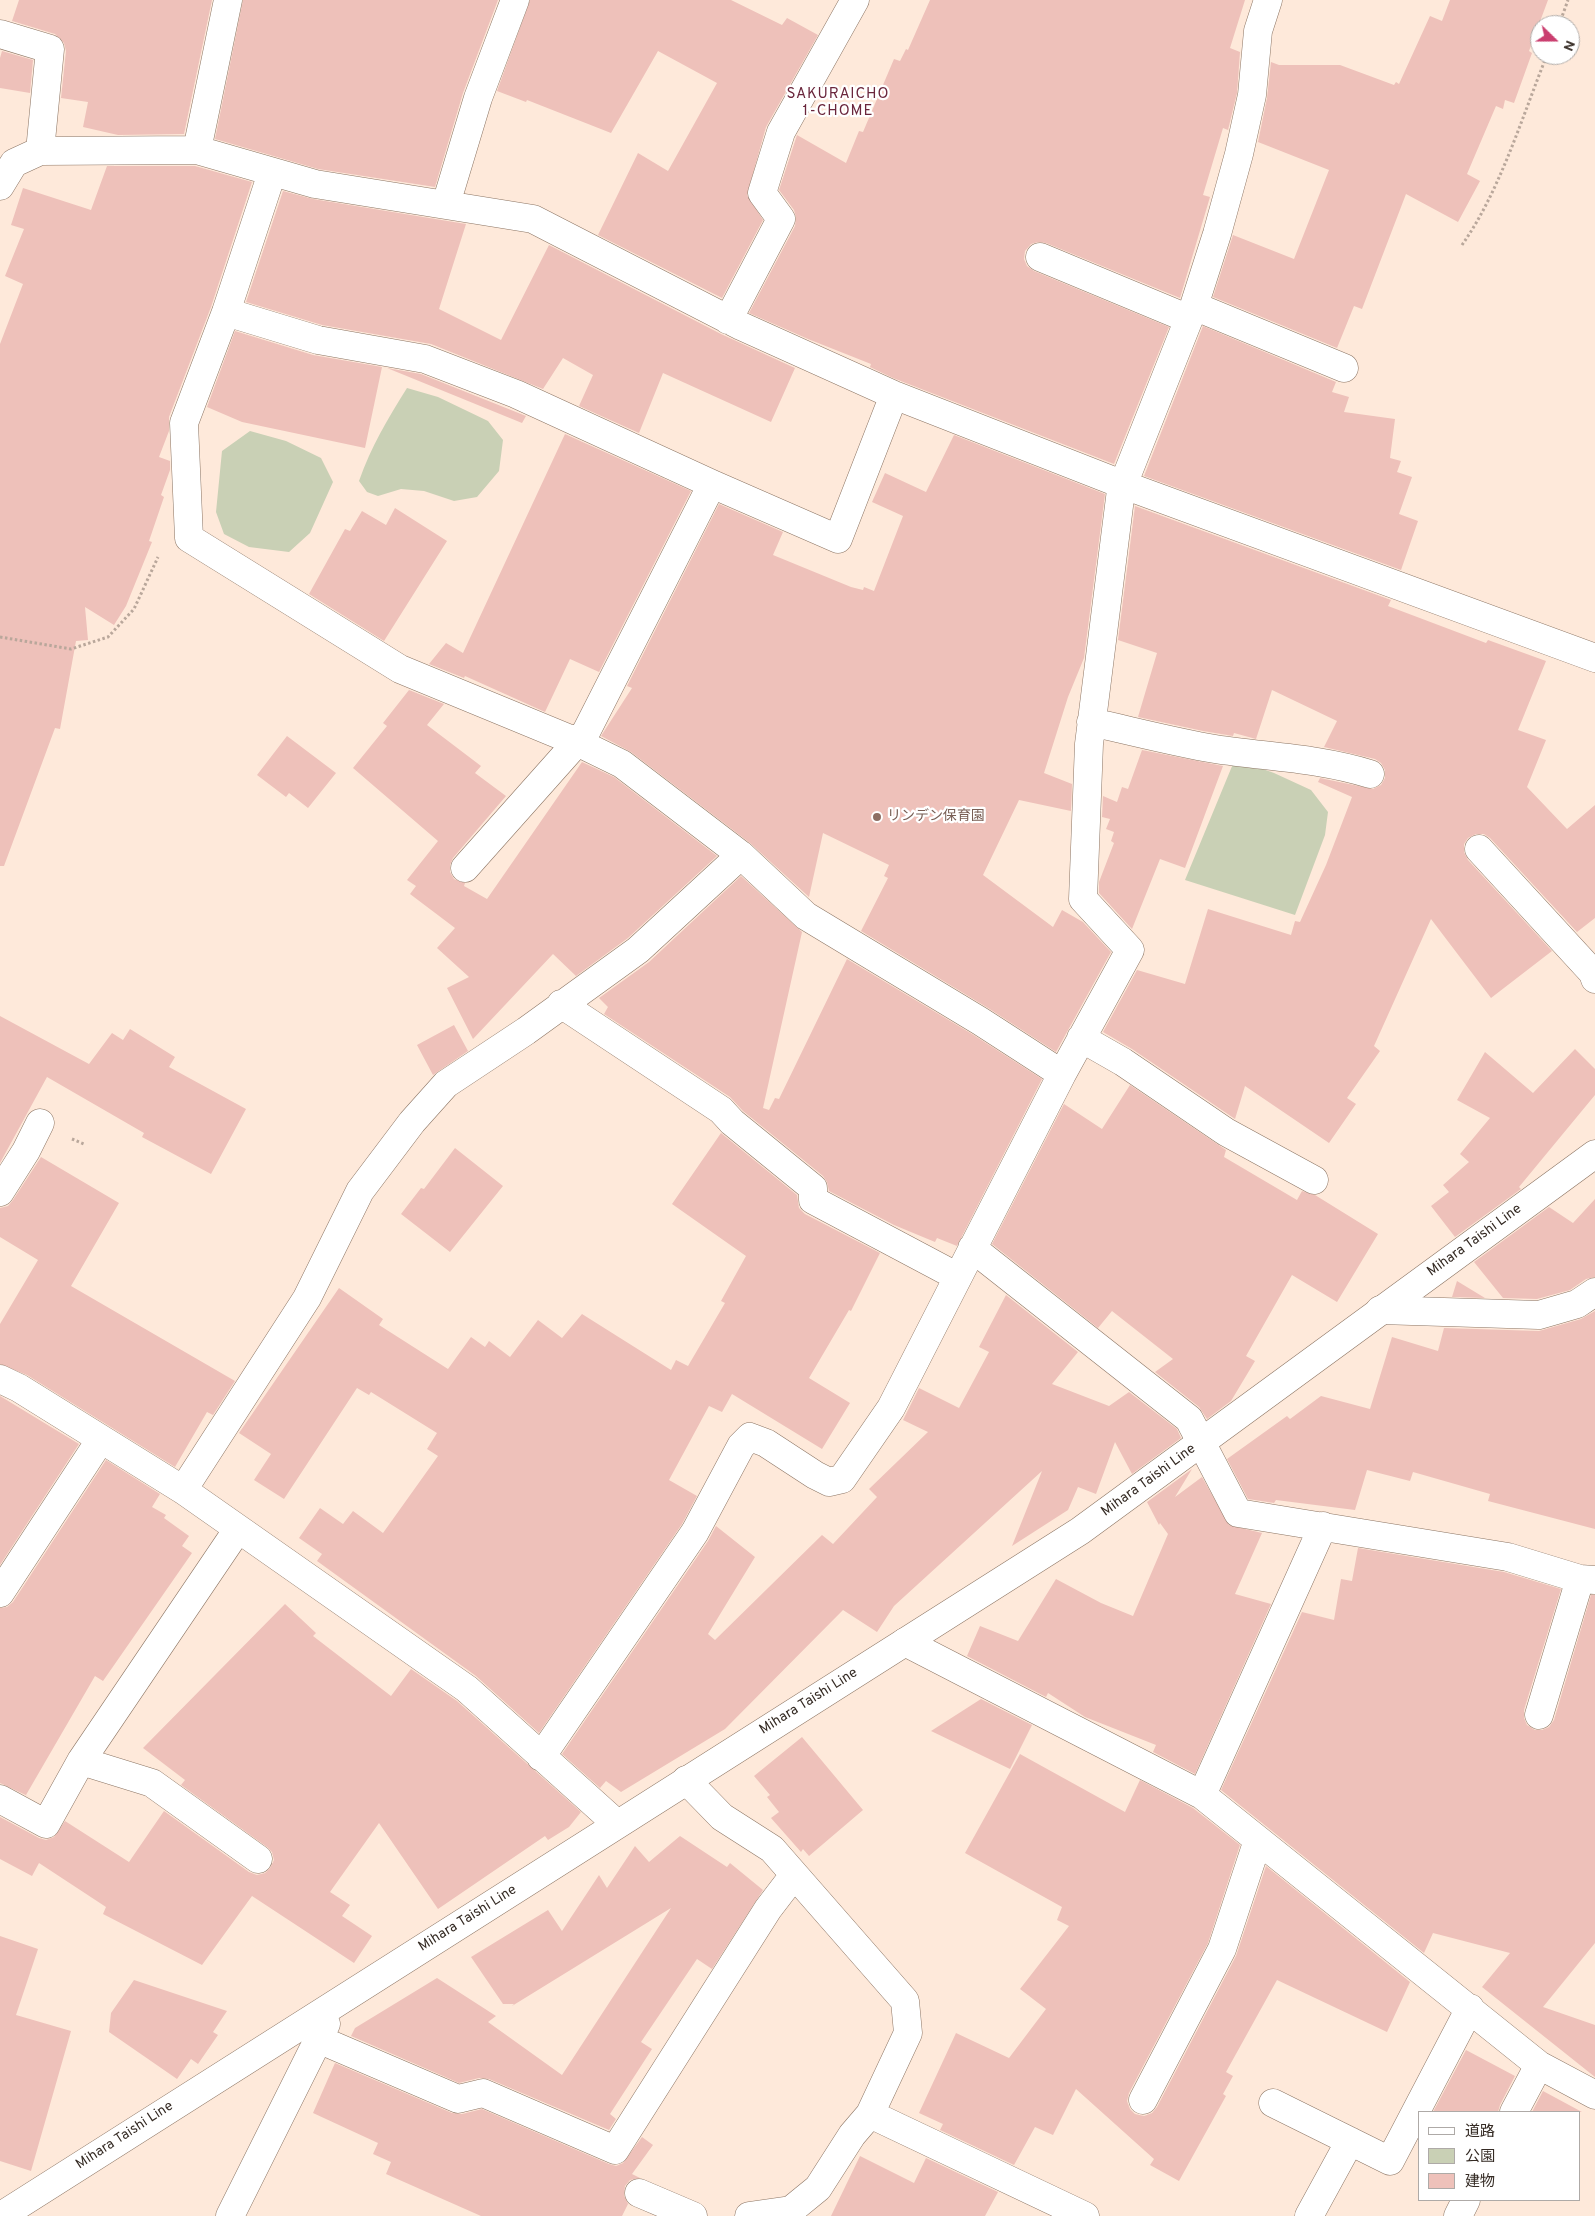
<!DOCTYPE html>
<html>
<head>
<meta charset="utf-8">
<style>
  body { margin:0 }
  #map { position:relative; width:1595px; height:2216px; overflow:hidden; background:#fee9da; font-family:Overpass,"Noto Sans JP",sans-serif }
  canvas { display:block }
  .legend { position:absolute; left:1418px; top:2111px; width:162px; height:90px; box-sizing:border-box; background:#fff; border:1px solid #aeaaa7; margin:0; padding:6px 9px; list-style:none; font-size:15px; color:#352b24 }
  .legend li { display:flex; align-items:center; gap:10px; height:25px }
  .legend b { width:25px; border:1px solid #aeaaa7 }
  .north { position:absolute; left:1530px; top:15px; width:50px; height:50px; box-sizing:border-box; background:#fff; border:1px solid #aeaaa7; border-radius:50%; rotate:112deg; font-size:14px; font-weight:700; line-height:20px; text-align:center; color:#352b24 }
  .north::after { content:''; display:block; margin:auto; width:18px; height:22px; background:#ca3e6f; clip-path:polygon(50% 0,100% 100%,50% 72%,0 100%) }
</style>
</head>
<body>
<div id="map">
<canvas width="1595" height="2216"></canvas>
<ul class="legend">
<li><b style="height:6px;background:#fff"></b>道路</li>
<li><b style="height:14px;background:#c9d0b5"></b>公園</li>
<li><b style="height:14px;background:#eec1ba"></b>建物</li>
</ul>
<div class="north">N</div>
</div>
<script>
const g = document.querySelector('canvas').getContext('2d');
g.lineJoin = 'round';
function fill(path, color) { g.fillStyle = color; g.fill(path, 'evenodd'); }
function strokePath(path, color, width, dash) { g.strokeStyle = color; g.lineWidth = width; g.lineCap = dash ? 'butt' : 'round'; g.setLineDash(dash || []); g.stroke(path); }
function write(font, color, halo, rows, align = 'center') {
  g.font = font + ' Overpass,"Noto Sans JP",sans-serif'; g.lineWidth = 4.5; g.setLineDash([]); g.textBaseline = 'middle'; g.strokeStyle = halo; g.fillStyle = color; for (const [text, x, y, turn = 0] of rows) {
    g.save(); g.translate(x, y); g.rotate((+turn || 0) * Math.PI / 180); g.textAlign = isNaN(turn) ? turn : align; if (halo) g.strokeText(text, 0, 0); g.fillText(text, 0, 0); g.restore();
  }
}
fill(new Path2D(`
  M407,388L438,397L488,421L503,440L499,471L477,497L454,501L424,491L401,489L378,496L367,492L359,481C371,447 388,418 407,388Z
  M250,431L286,441L321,458L333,482L310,533L289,552L249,547L224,534L216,512L222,451Z
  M1235,759L1274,773L1311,790L1328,812L1325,835L1295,915L1185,880Z`), '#c9d0b5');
fill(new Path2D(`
  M19,0H212L184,134L118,135L83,127L88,102L61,98L66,51L64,43L55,34L12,21Z
  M243,0H498L463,93L435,187L318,169L215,139Z
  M530,0H731L782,25L787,18L818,35L766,127L747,195L763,220L722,298L598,235L638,153L668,171L717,83L658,51L611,133L527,100L526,102L497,91Z
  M930,0H1245L1230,48L1240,52L1237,93L1228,130L1223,128L1203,195L1210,197L1180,298L1046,243L1038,242L1031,244L1025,251L1024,259L1027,266L1034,271L1169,327L1114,464L893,378L870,367L871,364L808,339L749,313L795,226L796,217L794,210L779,190L797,135L846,163L859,131L863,132L894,59L900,61L906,49L908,50Z
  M1450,0H1548L1529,51L1532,53L1514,103L1505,100L1503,109L1496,106L1467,174L1480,181L1458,222L1406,194L1362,309L1354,306L1337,348L1213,297L1233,235L1294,259L1329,170L1258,142L1267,98L1271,62L1279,65H1340L1394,85L1396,82L1399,84L1430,16L1442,21Z
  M2,51L33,60L30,93L0,88V58Z
  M107,166H195L252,182L211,307L169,417V431L159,457L170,461V470L161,495L164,497L149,541L152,542L126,606L114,625L85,607L88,640L76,641L60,729L55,728L4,866H0V344L23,284L5,276L24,229L11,225L23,188L91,210Z
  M283,191L313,199L466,224L439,309L501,340L549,245L721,334L795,368L771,422L663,373L639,433L579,406L593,375L563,358L543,389L431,344L322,325L246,302Z
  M1203,326L1336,382L1332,392L1349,397L1344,412L1395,419L1390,458L1401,461L1397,472L1412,477L1399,514L1418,521L1401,570L1144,476Z
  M235,331L313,355L382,367L365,448L242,422L207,407Z
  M387,368L421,374L526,416L522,423Z
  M565,434L691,491L599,672L570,659L545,712L465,676L464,678L429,664L446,643L463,653Z
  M954,435L1105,494L1084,658L1068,697L1044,773L1072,784L1071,811L1019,800L983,875L1053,927L1062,910L1083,922L1111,952L1056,1052L988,1008L861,931L888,878L884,876L889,865L823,833L809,897L750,843L631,752L601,736L632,688L627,686L719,504L783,532L773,555L851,587L863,590L864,587L874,591L903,516L872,502L885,473L926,492Z
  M1135,506L1391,600L1388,606L1486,643L1488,640L1546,661L1518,730L1546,740L1527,787L1567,829L1595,805V918L1577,932L1490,838L1484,834H1476L1468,838L1464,844V852L1468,860L1552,951L1491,998L1431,919L1374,1046L1380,1051L1347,1098L1356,1104L1329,1143L1245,1086L1235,1119L1132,1049L1103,1032L1137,970L1185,984L1208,909L1291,935L1295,921L1300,922L1326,865L1352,797L1318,782L1320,778L1373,789L1381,785L1385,778V770L1381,763L1375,759L1324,747L1337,721L1272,690L1256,739L1234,733L1233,736L1203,731L1138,717L1157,653L1118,640Z
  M395,508L447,541L384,641L309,594L345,529L350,531L362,511L386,525Z
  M409,690L444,704L427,725L481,766L475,773L506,796L453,858L450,865V872L454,879L465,883L464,886L487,899L582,762L614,777L717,856L628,938L576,976L553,954L473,1039L447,988L469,977L437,948L455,928L410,894L416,886L407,880L438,841L353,768L387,726L383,723Z
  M287,736L336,773L308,808L289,793L286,797L257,775Z
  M1142,750L1223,766L1185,868L1160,859L1132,929L1099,893V882L1114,843L1111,841L1114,832L1106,829L1110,819L1102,817L1103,796L1117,802L1122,787L1128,789Z
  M741,876L802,932L763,1108L769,1110L775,1098L779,1099L847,959L972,1034L1042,1079L957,1246L937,1238L935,1242L894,1225L829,1191L827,1182L823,1176L743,1111L730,1097L604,1014L608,1007L599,998L649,962Z
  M0,1016L89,1064L112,1033L123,1040L130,1029L175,1057L169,1067L246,1109L211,1174L142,1137L144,1133L47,1077L0,1163Z
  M454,1025L468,1051L433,1075L417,1045Z
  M1575,1049L1595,1069V1095L1519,1187L1521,1189L1455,1237L1431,1206L1449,1192L1443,1185L1469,1162L1460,1154L1490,1118L1457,1100L1485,1052L1533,1093Z
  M1130,1085L1226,1150L1224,1157L1297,1200L1302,1191L1315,1195L1378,1234L1337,1302L1292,1275L1246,1356L1255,1361L1231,1401L1207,1419L1199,1407L1155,1372L1173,1359L1112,1311L1098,1328L992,1244L1064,1104L1102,1129Z
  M721,1133L797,1195L799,1208L805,1214L880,1253L851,1311L849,1310L809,1378L850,1403L822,1449L732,1394L722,1412L709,1406L669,1480L697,1496L682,1524L539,1733L476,1676L317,1561L322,1554L299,1538L320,1508L343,1524L353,1511L383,1533L438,1456L427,1449L437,1433L371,1392L369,1395L357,1388L284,1499L254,1480L271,1454L239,1433L339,1288L383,1319L379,1325L448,1369L471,1337L485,1347L489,1341L510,1357L538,1320L562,1338L582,1314L671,1370L676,1360L688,1366L725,1303L721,1301L746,1256L672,1204Z
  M455,1148L503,1186L450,1252L401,1214L421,1188L424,1189Z
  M41,1157L119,1203L71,1286L235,1381L213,1415L207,1412L175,1467L27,1375L0,1364V1324L38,1260L0,1237V1208L8,1206L13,1200Z
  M1595,1199V1277L1586,1279L1570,1290L1537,1299L1503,1298L1474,1262L1549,1207L1573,1223Z
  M1457,1281L1485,1298L1452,1297Z
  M1006,1295L1078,1352L1052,1384L1109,1406L1129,1392L1177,1429L1181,1438L1132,1474L1115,1442L1096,1494L1078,1487L1068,1510L1012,1546L1042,1471L894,1606L877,1632L843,1610L725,1729L621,1792L606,1781L600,1788L562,1754L708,1541L716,1526L755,1557L708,1634L715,1640L822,1535L833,1544L877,1497L869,1489L928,1432L903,1420L919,1388L959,1408L989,1352L979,1347Z
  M1595,1311V1529L1488,1501L1490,1494L1413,1472L1410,1481L1367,1470L1355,1510L1276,1500L1274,1503L1248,1499L1227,1459L1287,1416L1290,1419L1321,1396L1370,1409L1392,1337L1438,1351L1444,1328L1539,1331L1581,1319Z
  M0,1396L79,1444L0,1565Z
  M106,1460L160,1494L152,1507L166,1515L164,1518L189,1536L182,1546L192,1553L103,1681L95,1676L26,1795L32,1798L0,1783V1608L7,1607L13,1602Z
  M1192,1469L1175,1497L1202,1477L1229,1525L1262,1533L1235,1594L1271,1604L1195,1774L1153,1752L1156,1745L1085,1717L1048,1693L1046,1697L967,1656L980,1626L1018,1641L1056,1579L1101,1603L1133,1616L1168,1534L1160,1523L1159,1525L1147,1502Z
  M1358,1548L1504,1572L1561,1589L1524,1710V1718L1527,1725L1535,1730H1542L1549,1727L1554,1720L1591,1595H1595V1943L1543,2007L1595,2025V2077L1482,1987L1510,1953L1433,1933L1424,1953L1221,1790L1302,1612L1334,1620L1341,1579L1352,1581Z
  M285,1604L316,1633L313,1636L391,1696L411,1669L457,1701L581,1812L569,1827L548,1840L545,1836L438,1909L379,1823L330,1892L350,1905L342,1916L372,1936L354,1963L252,1896L202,1965L103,1914L106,1907L39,1863L32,1876L0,1859V1817L39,1838L46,1840L54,1837L65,1821L129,1862L164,1811L249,1872L257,1875L265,1873L270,1868L274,1860L272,1852L267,1847L181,1785L185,1780L143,1748Z
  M981,1699L1032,1725L1010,1769L931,1731Z
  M802,1737L863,1810L809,1856L803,1849L801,1852L771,1818L779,1812L767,1797L770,1795L754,1776Z
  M1020,1754L1125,1812L1140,1780L1193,1808L1240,1845L1208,1943L1129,2093L1127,2101L1130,2109L1135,2114L1144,2116L1152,2113L1157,2107L1236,1956L1266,1866L1410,1982L1387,2032L1277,1980L1226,2072L1233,2076L1223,2094L1226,2096L1179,2181L1150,2165L1154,2159L1076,2089L1053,2135L1035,2127L1014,2165L940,2130L943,2124L919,2113L956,2033L1009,2058L1046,2009L1020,1989L1069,1926L1057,1920L1062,1907L965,1853Z
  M680,1836L727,1867L730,1863L763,1890L712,1969L697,1959L641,2042L652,2049L610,2114L616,2119L609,2130L489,2079L479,2078L459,2083L351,2036L355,2028L437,1978L496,2016L488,2022L562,2075L671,1908L512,2006L514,2004H503L471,1957L548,1910L562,1931L599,1875L607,1888L635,1846L649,1862Z
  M0,1936L38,1949L16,2015L71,2031L31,2171L0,2161Z
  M134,1980L227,2011L213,2032L218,2035L198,2064L191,2059L177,2079L109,2032L111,2013Z
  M1466,2050L1515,2076L1500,2105L1498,2112H1433Z
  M335,2063L452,2113L462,2114L482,2109L609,2164L616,2166L623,2163L642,2137L653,2145L632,2174L640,2178L630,2180L625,2186L624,2195L628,2204L622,2216H481L386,2174L391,2162L373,2154L378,2143L313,2113Z
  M1543,2091L1582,2112H1532Z
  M860,2156L914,2183L926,2158L998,2192L985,2216H831Z`), '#eec1ba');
const minor = new Path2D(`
  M0,34L50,49L40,151
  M197,150L228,0
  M272,173L226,312L184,423L189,538L400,669L577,742L622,764L741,855L806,916L980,1021L1062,1074
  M0,186L14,163L40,151L197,150L315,184L533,219L741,326L894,395L1124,485L1595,658
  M446,204L478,98L515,0
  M1040,257L1189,319
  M1194,306L1344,368
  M226,312L318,340L425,359L516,394L712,484L838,539L894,395
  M728,320L781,219L762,193L781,132L855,0
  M1091,722C1132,731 1174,742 1215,749C1267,757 1319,758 1370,774
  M1479,849L1593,973L1595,979
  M465,868L586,732L712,484
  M561,1004L721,1110L732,1122L813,1188V1200L958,1277
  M1081,1038L1123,1062L1226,1132L1314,1180
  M0,1192L26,1151L40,1123
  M972,1248L1189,1419L1238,1513L1508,1557L1580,1579L1595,1580
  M1380,1310L1539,1315L1577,1304L1595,1292
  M0,1379L19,1388L183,1490L467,1689L617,1824
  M183,1490L307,1298L360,1191L412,1122L446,1084L526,1031L638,950L741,855
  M0,1593L101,1439
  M905,1642L1202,1795L1539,2065L1595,2095
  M1539,1715L1580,1579
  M541,1757L695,1532L741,1446L750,1437L766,1443L815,1475L829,1482L842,1479L891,1408L1062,1074L1130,950L1083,899L1089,744L1121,490L1194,306L1217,234L1239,154L1252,95L1258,31L1268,0
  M81,1761L152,1783L258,1859
  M686,1780L722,1817L772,1849L905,2001L908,2033L870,2114L852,2135L818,2188L791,2210L749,2216
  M1202,1795L1323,1526
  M0,1799L46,1824L81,1761L238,1529
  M318,2039L458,2099L483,2093L615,2150L768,1909L794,1875
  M1143,2100L1222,1949L1258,1840
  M1273,2103L1390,2161L1470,2008
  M1514,2112L1539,2065
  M870,2114L1085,2216
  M639,2193L693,2216
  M230,2216L326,2024
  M1309,2216L1350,2141
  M1458,2216L1466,2200`);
const major = new Path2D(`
  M1,2216L1080,1531L1595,1154`);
strokePath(minor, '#8c7564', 29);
strokePath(major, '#8c7564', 29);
strokePath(new Path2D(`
  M1559,25L1568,0
  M1462,245C1500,191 1522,117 1547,55
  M0,637L71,649L108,637L134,609L158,557
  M72,1139L84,1144`), '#b9a79b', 3, [2.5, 2.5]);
strokePath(minor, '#fff', 28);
strokePath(major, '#fff', 28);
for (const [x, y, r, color] of [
  [877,817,5,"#8d6e63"]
]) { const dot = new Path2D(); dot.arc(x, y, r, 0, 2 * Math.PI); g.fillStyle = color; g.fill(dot); strokePath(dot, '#fff', 2); }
write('14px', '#785e54', '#fff', [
  ["リンデン保育園",887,817]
], 'left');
write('14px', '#352b24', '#fff', [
  ["Mihara Taishi Line",1475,1241,-36],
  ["Mihara Taishi Line",1149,1481,-36],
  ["Mihara Taishi Line",809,1702,-32],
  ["Mihara Taishi Line",468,1919,-32],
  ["Mihara Taishi Line",125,2136,-33]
]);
g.letterSpacing = '1px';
write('15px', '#6a263c', '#fff', [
  ["SAKURAICHO",838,95],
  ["1-CHOME",838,112]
]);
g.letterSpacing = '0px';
</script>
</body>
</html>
